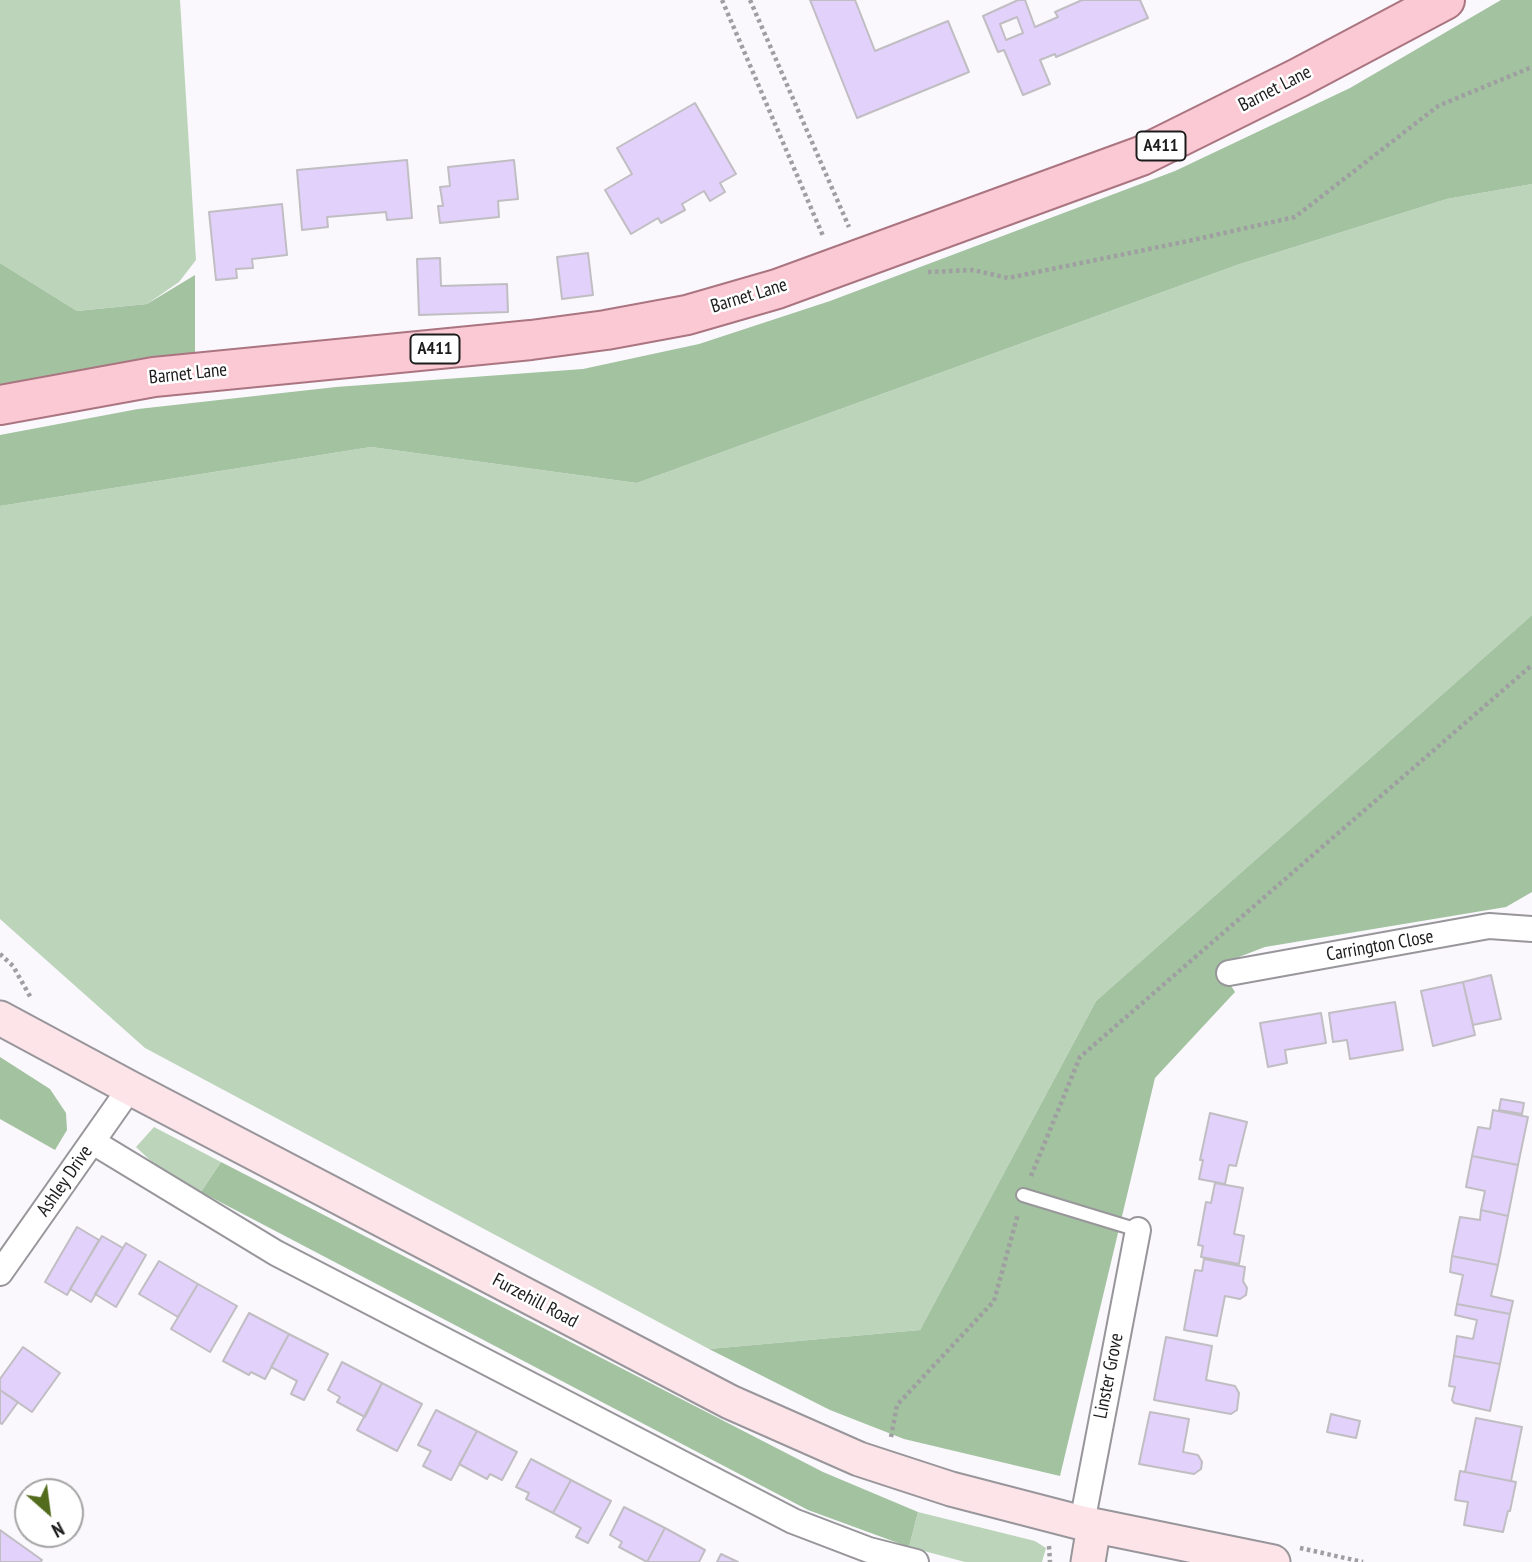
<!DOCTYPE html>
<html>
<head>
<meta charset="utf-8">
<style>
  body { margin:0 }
  #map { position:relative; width:1532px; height:1562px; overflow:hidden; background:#faf8fd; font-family:"PT Sans Narrow",sans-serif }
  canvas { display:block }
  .north { position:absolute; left:14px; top:1478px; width:70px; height:70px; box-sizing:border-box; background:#fff; border:2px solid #a4a4a5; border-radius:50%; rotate:152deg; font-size:19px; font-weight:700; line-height:28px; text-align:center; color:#1c1c1d }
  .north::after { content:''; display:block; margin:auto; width:24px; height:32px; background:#526b1c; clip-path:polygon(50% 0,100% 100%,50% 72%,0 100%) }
</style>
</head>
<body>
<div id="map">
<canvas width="1532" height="1562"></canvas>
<div class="north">N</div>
</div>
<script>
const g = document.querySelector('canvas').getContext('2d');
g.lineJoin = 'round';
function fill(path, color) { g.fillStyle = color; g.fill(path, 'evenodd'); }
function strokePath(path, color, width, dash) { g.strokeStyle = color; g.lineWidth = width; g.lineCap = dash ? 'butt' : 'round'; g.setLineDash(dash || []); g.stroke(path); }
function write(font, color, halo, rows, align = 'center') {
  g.font = font + ' "PT Sans Narrow",sans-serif'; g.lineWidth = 5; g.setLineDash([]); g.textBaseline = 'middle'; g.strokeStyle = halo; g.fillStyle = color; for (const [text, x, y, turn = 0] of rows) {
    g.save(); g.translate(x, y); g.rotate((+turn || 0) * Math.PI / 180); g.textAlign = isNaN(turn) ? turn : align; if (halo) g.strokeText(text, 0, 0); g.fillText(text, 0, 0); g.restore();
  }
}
fill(new Path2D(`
  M0,0H180L196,260L179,282L147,304L77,311L0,263Z
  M1532,184V615L1096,1001L920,1330L709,1349L145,1048L0,919V506L371,447L637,483L1237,265L1447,199Z
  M154,1127L221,1162L201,1192L153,1163L136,1147Z
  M918,1512L1035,1541L1046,1548L1042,1562H965L909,1547Z`), '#bcd4ba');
fill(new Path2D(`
  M1501,0H1532V184L1447,199L1237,265L637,483L371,447L0,506V435L138,409L336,387L583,369L699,344L830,301L1175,171L1350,88Z
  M0,263L77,311L147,304L195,275V352L0,390Z
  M1532,615V892L1506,907L1265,947L1218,965L1235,992L1155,1078L1060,1476L904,1439L830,1410L709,1349L920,1330L1096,1001Z
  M0,1057L50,1089L66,1113L67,1130L55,1150L0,1119Z
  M221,1162L823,1472L918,1512L909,1547L808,1510L201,1192Z`), '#a2c2a0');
const building = new Path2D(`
  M810,0H855L875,51L948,21L969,72L857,118Z
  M1018,0H1025L1035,27L1058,17L1055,12L1082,0H1140L1148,18L1056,57L1055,54L1040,60L1050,84L1023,95L1004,50L998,52L983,16ZM1017,17L1023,33L1006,40L1000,24Z
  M695,103L736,174L720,183L725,192L710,201L704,191L682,204L685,210L661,223L658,218L631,234L605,190L632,174L617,148Z
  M407,160L412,218L387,220L386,212L327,217L328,227L302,230L297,170Z
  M514,160L518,199L498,201L499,217L440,223L438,206H443L440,187L450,186L448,167Z
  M282,204L287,255L252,259L253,268L236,269L237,278L216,280L209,212Z
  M588,253L593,295L562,299L557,257Z
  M440,258L441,286L507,284L508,312L419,315L417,259Z
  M1491,975L1501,1019L1473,1025L1463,982Z
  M1463,982L1475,1035L1433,1046L1421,991Z
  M1395,1002L1403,1050L1350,1059L1347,1040L1333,1042L1329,1013Z
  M1321,1013L1326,1043L1285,1050L1287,1063L1268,1067L1260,1023Z
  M1501,1099L1524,1103L1522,1114L1499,1110Z
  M1493,1110L1528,1117L1518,1165L1472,1156L1478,1127L1490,1129Z
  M1210,1113L1247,1122L1236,1166L1229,1165L1225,1184L1199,1179L1203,1160H1200Z
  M1472,1156L1518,1165L1508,1216L1481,1210L1485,1191L1466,1187Z
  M1215,1183L1243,1188L1234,1234L1244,1236L1239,1264L1201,1257L1203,1246L1198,1245L1206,1202L1211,1203Z
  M1481,1210L1508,1216L1498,1265L1452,1256L1460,1217L1480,1220Z
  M77,1227L99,1240L67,1295L45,1282Z
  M102,1236L123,1248L91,1302L70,1289Z
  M126,1243L146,1255L116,1307L95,1294Z
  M1452,1256L1498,1265L1491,1296L1513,1301L1510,1314L1457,1304L1463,1275L1450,1272Z
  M1204,1259L1245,1267L1243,1281L1247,1288L1246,1295L1240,1299L1225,1296L1217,1336L1184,1330L1195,1270L1202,1271Z
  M159,1261L198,1284L178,1317L139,1294Z
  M198,1284L237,1306L210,1352L171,1329Z
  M1457,1304L1510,1314L1500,1364L1454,1356L1457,1336L1473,1339L1477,1320L1455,1315Z
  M249,1313L289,1334L265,1379L251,1372L249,1375L223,1361Z
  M289,1334L328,1354L304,1400L291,1394L297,1381L271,1367Z
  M1166,1337L1212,1346L1206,1380L1235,1386L1239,1393L1237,1410L1231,1414L1154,1400Z
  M23,1347L60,1373L32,1412L0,1390V1379Z
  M1454,1356L1500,1364L1490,1411L1454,1403L1452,1400L1455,1387L1449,1386Z
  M342,1362L382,1383L365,1417L337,1402L340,1397L328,1390Z
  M382,1383L422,1404L397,1451L357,1430Z
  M0,1390L18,1402L2,1424L0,1423Z
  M436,1410L477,1431L451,1480L423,1466L431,1451L418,1445Z
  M1150,1412L1189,1419L1183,1452L1198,1455L1202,1462L1201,1469L1194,1474L1139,1464Z
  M1331,1414L1360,1421L1356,1438L1327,1432Z
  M1476,1418L1522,1427L1511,1481L1465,1472Z
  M477,1431L517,1452L502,1480L490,1474L487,1479L459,1464Z
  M531,1459L571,1480L553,1513L526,1499L529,1493L516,1487Z
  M1460,1471L1516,1482L1510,1511H1508L1503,1532L1464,1525L1468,1502L1455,1500Z
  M571,1480L611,1501L588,1543L576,1537L581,1528L553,1513Z
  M624,1507L665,1528L647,1562L619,1547L622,1542L610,1535Z
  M665,1528L705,1550L699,1562H647Z
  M0,1530L42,1560L40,1562H0Z
  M721,1554L738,1562H717Z`);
fill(building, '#e2d1fa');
strokePath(building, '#c0bec2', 2);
const lane = new Path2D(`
  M1023,1195L1138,1230`);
const street = new Path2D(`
  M1229,973L1489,926L1532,929
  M93,1142L276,1253L793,1521L869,1550L916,1562
  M0,1273L130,1088
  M1082,1523L1138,1230`);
const secondary = new Path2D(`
  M0,1018L130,1088L730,1402L859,1459L951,1489L1082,1523L1273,1562
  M1088,1562L1094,1526`);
const primary = new Path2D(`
  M0,405L154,377L531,340L606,330L687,315L777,289L1141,156L1298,78L1445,0`);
strokePath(lane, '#98969a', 16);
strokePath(street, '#98969a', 28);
strokePath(secondary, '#98969a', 37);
strokePath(primary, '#aa7580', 42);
strokePath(new Path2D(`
  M722,0L823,236
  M750,0L849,227
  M928,272L973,270L1008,278L1193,240L1295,217L1438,106L1532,67
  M0,954L13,966L31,998
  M1031,1176L1080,1057L1532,665
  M891,1437L897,1405L994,1301L1018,1214
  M1049,1546L1050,1562
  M1300,1548L1363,1562`), '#9f9ea1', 4.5, [3.5, 3.5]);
strokePath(lane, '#fff', 12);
strokePath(street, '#fff', 24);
strokePath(secondary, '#fce4e9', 33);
strokePath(primary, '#fac9d3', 38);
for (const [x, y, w] of [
  [1161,146,49],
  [435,349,49]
]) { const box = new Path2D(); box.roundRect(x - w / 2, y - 14.5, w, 29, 5); g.fillStyle = '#fff'; g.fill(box); strokePath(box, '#1c1c1d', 2); }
write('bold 18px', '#1c1c1d', null, [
  ["A411",1161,146],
  ["A411",435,349]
]);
write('19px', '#1c1c1d', '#fff', [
  ["Barnet Lane",1275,89,-27],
  ["Barnet Lane",749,296,-17],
  ["Barnet Lane",188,374,-6],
  ["Carrington Close",1380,946,-10],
  ["Ashley Drive",65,1181,-55],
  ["Furzehill Road",535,1301,28],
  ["Linster Grove",1109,1376,-79]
]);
</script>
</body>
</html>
